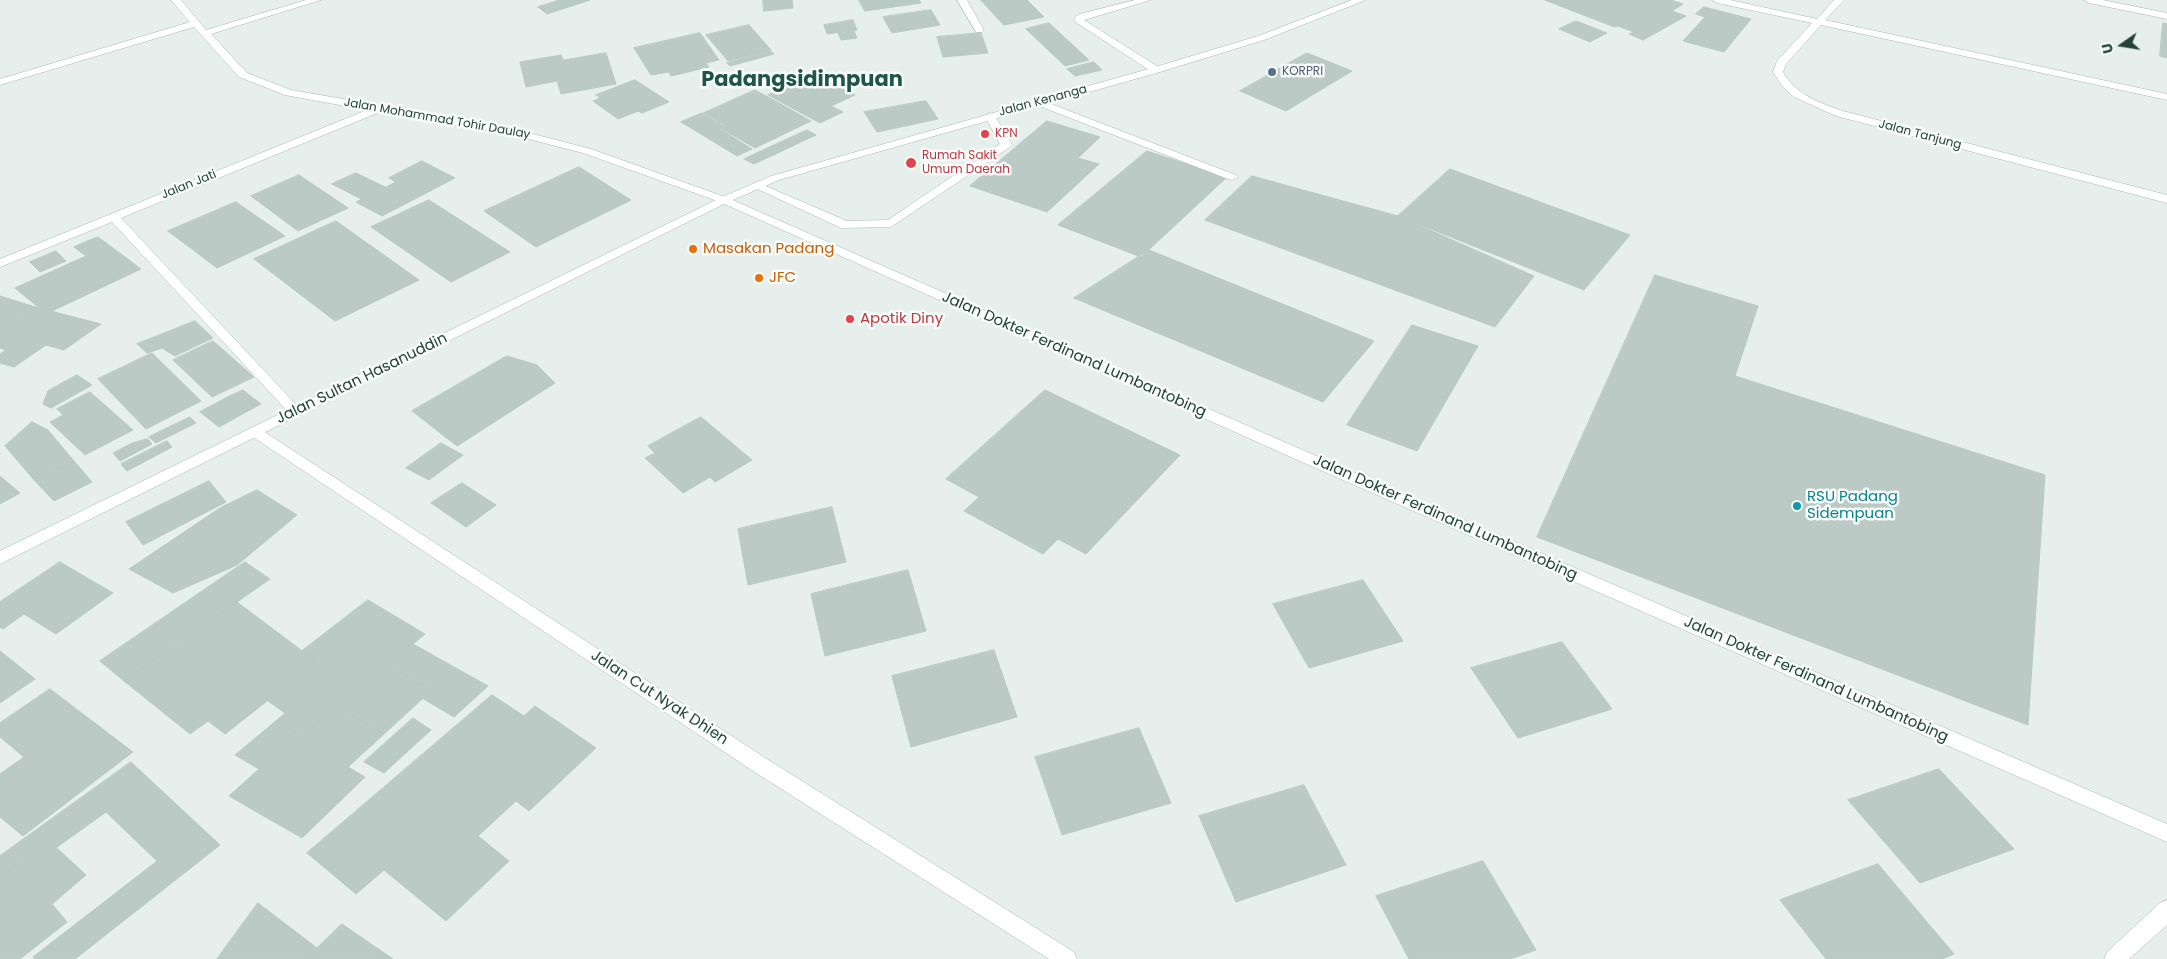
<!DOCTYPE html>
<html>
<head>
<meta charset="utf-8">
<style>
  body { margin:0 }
  #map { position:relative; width:2167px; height:959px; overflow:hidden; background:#e6efeb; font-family:Poppins,sans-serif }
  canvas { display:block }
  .north { position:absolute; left:2097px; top:20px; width:50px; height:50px; -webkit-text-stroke:4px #f7fbf9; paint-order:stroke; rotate:257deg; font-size:14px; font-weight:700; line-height:20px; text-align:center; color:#24423a }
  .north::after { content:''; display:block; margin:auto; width:18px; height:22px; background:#24423a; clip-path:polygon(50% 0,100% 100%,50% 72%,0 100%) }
</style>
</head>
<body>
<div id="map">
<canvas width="2167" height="959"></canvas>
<div class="north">U</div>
</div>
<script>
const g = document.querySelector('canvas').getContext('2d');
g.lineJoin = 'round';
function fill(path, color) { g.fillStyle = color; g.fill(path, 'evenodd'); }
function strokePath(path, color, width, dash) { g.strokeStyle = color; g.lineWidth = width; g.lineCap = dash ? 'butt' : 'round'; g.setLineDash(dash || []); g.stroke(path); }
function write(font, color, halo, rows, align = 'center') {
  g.font = font + ' Poppins,sans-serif'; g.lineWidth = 5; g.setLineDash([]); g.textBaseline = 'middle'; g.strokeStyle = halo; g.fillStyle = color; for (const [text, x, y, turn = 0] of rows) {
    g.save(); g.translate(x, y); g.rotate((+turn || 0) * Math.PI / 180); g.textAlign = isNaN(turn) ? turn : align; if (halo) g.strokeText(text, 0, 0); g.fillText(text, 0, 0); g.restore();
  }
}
const building = new Path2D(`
  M560,0H590L547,14L538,7Z
  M763,0H792L793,8L764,11Z
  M859,0H919L921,3L865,11Z
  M981,0H1027L1044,17L1004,25Z
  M1545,0H1671L1683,4L1672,11L1686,16L1643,40L1629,34L1634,32L1618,26L1615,27Z
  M1704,7L1751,19L1724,52L1683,41L1705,17L1696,14Z
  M931,10L940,25L892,33L883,17Z
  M853,20L857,30L827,34L824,25Z
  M1576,21L1607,33L1590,42L1559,29Z
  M1049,23L1089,60L1065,66L1026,29Z
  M2163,23L2167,24V58L2160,56Z
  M749,25L771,50L728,61L706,35Z
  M854,31L857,38L841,40L838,33Z
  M700,33L719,60L706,63L709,67L671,76L669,72L651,75L634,48Z
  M981,33L988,53L943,57L937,37Z
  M771,51L774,54L730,66L727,63Z
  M606,53L616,84L561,94L557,81L526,87L520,62L561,55L563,60Z
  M1307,53L1352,71L1286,111L1240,91Z
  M1094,62L1102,70L1075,76L1067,69Z
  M814,74L855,95L831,106L843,112L820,123L768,95Z
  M635,80L669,102L642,113L638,111L618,119L593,101L600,98L596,95Z
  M755,90L779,103L811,121L755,148L722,129L727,127L704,113Z
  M926,101L938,119L877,132L864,112Z
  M702,113L725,127L720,129L752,149L737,156L681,122Z
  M1047,121L1100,137L1078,158L1099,164L1047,212L970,186Z
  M807,130L816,135L754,164L744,159Z
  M1147,151L1227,177L1141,257L1058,225Z
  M422,161L455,178L382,216L356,202L396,182L389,178Z
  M579,167L631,200L536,247L484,211Z
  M1450,169L1630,235L1584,290L1398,216Z
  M356,173L385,187L361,199L332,184Z
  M299,175L348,208L298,231L251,196Z
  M1252,176L1398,216L1534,276L1495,327L1205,220Z
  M429,200L510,252L451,282L371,227Z
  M236,202L285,236L217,268L168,231Z
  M336,221L419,280L335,321L254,259Z
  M98,237L141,269L52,311L39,308L15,288L86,256L74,247Z
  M1149,250L1374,341L1323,402L1074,298Z
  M56,251L66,261L40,272L30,262Z
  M1655,275L1758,306L1735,376L2045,475L2028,725L1537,537Z
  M0,296L32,306L0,327Z
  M32,306L39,308L101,324L64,350L46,345L14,367L0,363V354L6,350L0,348V327Z
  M195,321L213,338L175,356L162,348L147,353L137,344Z
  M1412,325L1478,346L1417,451L1347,425Z
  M213,341L254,377L212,397L173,360Z
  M152,353L201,401L146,429L98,379Z
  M507,356L537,365L555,383L457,446L412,411Z
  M77,375L92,385L51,408L43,404L48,391Z
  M243,390L261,404L246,412L228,397Z
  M1045,390L1180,455L1086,554L1058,539L1043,554L964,511L979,497L946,479Z
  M90,392L133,430L85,455L50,422L63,415L57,409Z
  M228,397L246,412L219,427L200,412Z
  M190,417L196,423L156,443L149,437Z
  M701,417L752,460L715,482L710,477L683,493L645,458L655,453L648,446Z
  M32,422L48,430L74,461L34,480L5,446Z
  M148,439L152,444L120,461L113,453L132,443Z
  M167,441L172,447L127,471L121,464Z
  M441,443L463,455L429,480L406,468Z
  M74,461L92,482L54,501L34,480Z
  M0,476L20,493L0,504Z
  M209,481L226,502L143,545L126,522Z
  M462,483L496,505L466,527L431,503Z
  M257,490L297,515L237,565L173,593L129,569L220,508Z
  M832,507L846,562L748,585L738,529Z
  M60,562L113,593L56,634L24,614L3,629L0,627V602Z
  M245,562L270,579L124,681L100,661Z
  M908,570L926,631L825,656L811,594Z
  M1363,580L1403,641L1309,668L1273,604Z
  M368,600L425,634L302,737L277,720L285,713L268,701L317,662L302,651Z
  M237,602L317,662L225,734L208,721L190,734L124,681Z
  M1562,642L1612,709L1518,738L1471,668Z
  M413,644L488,686L454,717L422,698L432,690L387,666Z
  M994,650L1017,717L911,747L892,676Z
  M0,651L35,679L0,703Z
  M387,666L432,690L384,734L338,707Z
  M50,689L133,752L23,836L0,817V774L24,757L0,737V723Z
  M492,695L524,716L535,706L596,748L529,811L516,801L478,836L509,861L446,921L384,870L356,894L307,853Z
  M338,707L384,734L348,767L365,777L302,838L229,796L259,769L235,755L277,720L302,737Z
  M413,718L431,730L384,773L364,762Z
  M1139,728L1171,803L1062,835L1035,757Z
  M131,762L220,845L75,959H35L33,957L157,861L106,812L28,868L21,861L0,877V856Z
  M1939,769L2014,849L1920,883L1848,800Z
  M1304,785L1346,865L1236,902L1199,816Z
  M57,848L86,875L52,904L67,922L20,959H0V877L21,861L28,868Z
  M1483,861L1536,950L1510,959H1409L1376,896Z
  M1878,864L1954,954L1942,959H1826L1780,900Z
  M258,903L317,948L306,959H217Z
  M342,924L393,959H306Z`);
fill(building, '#bbcac4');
strokePath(building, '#b8c9c2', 1);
const service = new Path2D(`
  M1038,99L1236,175L1238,177L1232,180L1228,179L1034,104L1033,102L1034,100Z
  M990,113L995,116L1012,145L1010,147L891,227L841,228L751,186L753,184H761L847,221L888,220L1000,144L985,116Z`);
const minor = new Path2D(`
  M171,0H181L206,30L306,0H321L211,34L247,73L291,90L510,128L591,149L728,198L1321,458L2167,824V842L1311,466L720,202L583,153L509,134L380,112L121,218L303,412L301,415H291L112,222L0,267V259L367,110L285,95L239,77L194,27L0,85V79L190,22Z
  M957,0H967L984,30L982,32H976Z
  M1135,0H1151L1084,20L1160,68V72H1152L1074,21L1076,16L1080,14Z
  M1712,0H1730L1817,19L1834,0H1844L1825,20L2167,94V100L1821,25L1786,64L1783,72C1796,95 1820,103 1843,111L2167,195V203L1836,116L1794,97L1783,87L1773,72L1777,61L1812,23L1717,3Z
  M2084,0H2103L2167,13V19L2089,3Z
  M255,427L260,429L767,759L1074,952L1077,959H1049L753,771L250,435L248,432L250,429Z
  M2167,900V925L2165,927L2129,959H2104L2107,952L2160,903Z`);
const tertiary = new Path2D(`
  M1352,0H1366L1264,40L1160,72L779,180L728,202L0,564V551L720,198L771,176L1152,68L1258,36Z`);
strokePath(service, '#a8b8b2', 1);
strokePath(minor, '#a8b8b2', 1);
strokePath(tertiary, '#a8b8b2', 1);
fill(service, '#fff');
fill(minor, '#fff');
fill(tertiary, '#fff');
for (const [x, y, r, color] of [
  [1272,72,5,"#5c6f8a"],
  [985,134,5,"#e0444e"],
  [911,163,6,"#e0444e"],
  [693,249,5,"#e8710a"],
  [759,278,5,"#e8710a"],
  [850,319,5,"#e0444e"],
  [1797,506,5,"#0f9aa8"]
]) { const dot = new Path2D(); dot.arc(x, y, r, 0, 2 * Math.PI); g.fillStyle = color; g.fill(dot); strokePath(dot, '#f7fbf9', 2); }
write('12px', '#4e5e75', '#f7fbf9', [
  ["KORPRI",1282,72]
], 'left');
write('12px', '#24423a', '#f7fbf9', [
  ["Jalan Kenanga",1043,101,-15],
  ["Jalan Mohammad Tohir Daulay",437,119,10],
  ["Jalan Tanjung",1920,135,15],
  ["Jalan Jati",189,185,-22]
]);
write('12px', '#be3a42', '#f7fbf9', [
  ["KPN",995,134],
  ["Rumah Sakit",922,156],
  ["Umum Daerah",922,170]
], 'left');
write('15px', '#c56008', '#f7fbf9', [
  ["Masakan Padang",703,249],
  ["JFC",769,278]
], 'left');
write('15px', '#be3a42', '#f7fbf9', [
  ["Apotik Diny",860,319]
], 'left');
write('15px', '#24423a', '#f7fbf9', [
  ["Jalan Dokter Ferdinand Lumbantobing",1074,355,24],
  ["Jalan Sultan Hasanuddin",362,379,-26],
  ["Jalan Dokter Ferdinand Lumbantobing",1445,518,24],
  ["Jalan Dokter Ferdinand Lumbantobing",1816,680,24],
  ["Jalan Cut Nyak Dhien",659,698,33]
]);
write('15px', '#0d838f', '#f7fbf9', [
  ["RSU Padang",1807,497],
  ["Sidempuan",1807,514]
], 'left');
write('bold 21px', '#1f5548', '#f7fbf9', [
  ["Padangsidimpuan",802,81]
]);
</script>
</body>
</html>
